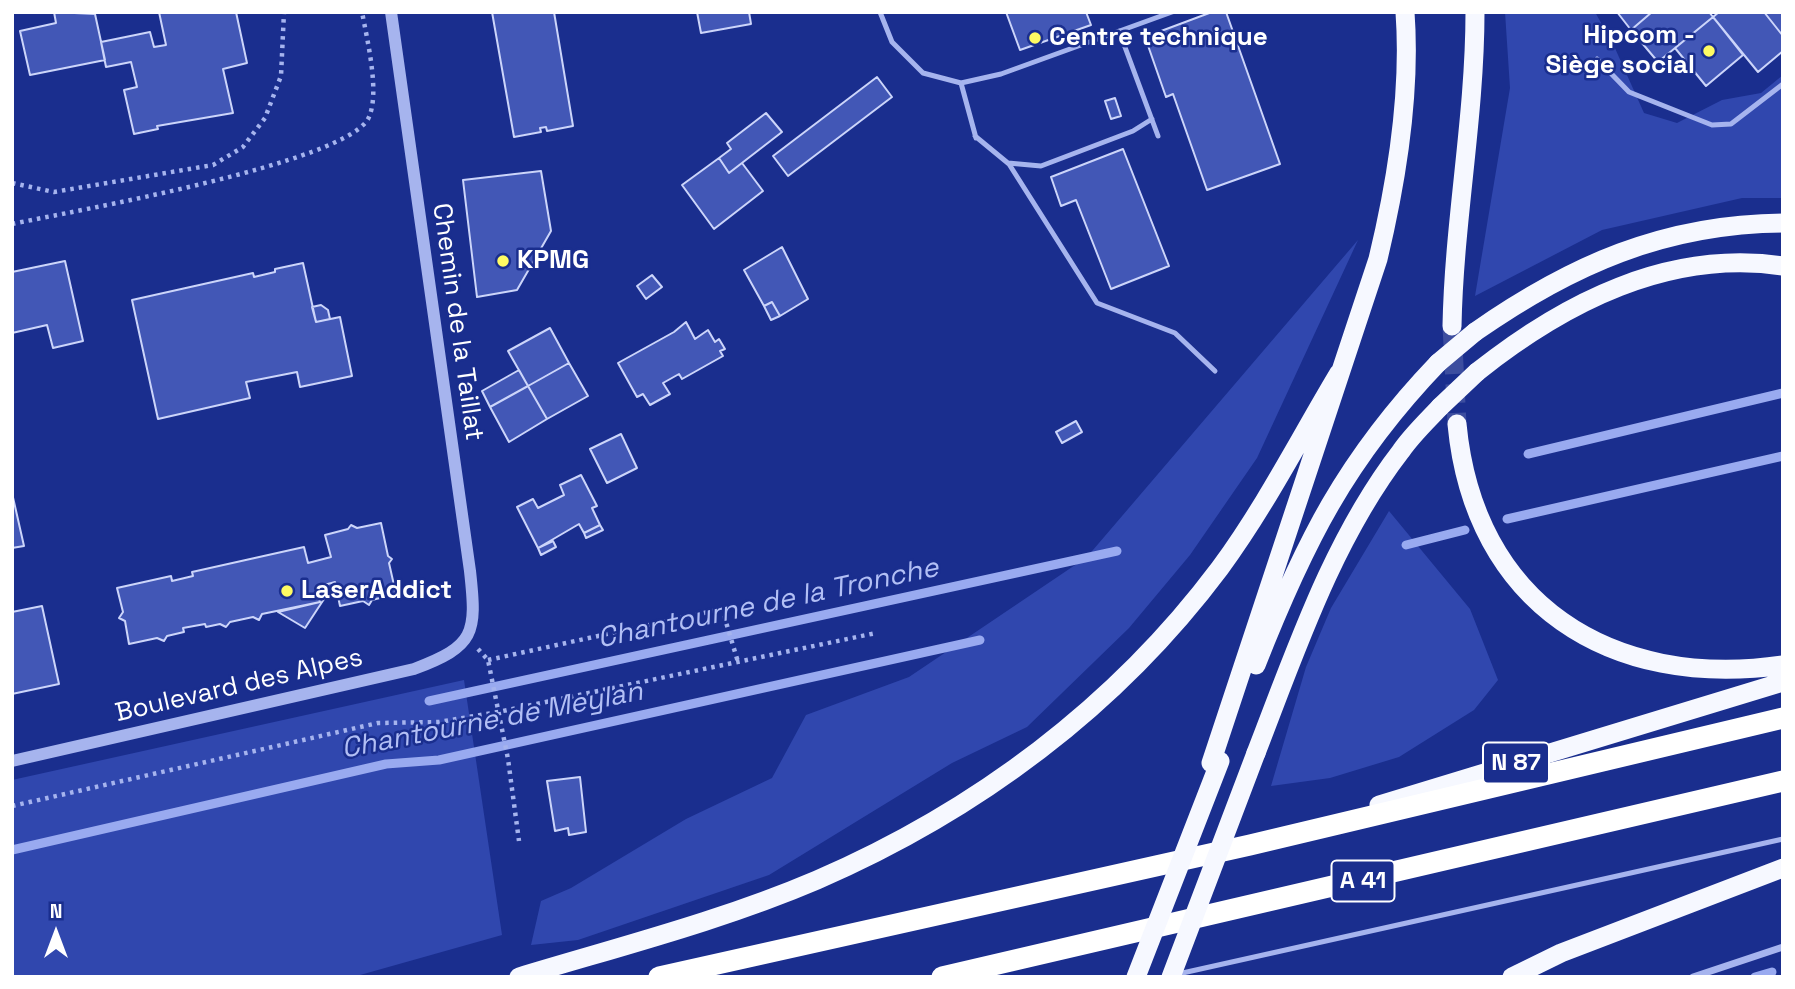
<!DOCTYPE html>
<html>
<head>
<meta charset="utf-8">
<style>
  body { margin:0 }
  #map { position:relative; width:1795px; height:989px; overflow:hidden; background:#1a2e8e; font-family:"Space Grotesk",sans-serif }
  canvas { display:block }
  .frame { position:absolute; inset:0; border:14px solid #fff; pointer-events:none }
  .north { position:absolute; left:21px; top:898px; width:70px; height:70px; -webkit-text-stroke:5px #1a2e8e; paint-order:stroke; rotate:0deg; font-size:19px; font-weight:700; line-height:28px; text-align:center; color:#fff }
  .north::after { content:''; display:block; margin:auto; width:24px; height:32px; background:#fff; clip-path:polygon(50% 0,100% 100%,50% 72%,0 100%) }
</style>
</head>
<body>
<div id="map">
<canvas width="1795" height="989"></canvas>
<div class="frame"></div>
<div class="north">N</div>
</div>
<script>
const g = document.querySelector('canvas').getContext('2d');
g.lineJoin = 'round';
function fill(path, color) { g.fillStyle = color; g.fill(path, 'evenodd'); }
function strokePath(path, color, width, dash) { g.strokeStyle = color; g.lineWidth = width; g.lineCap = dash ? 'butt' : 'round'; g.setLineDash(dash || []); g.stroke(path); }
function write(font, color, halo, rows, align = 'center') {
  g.font = font + ' "Space Grotesk",sans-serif'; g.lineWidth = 5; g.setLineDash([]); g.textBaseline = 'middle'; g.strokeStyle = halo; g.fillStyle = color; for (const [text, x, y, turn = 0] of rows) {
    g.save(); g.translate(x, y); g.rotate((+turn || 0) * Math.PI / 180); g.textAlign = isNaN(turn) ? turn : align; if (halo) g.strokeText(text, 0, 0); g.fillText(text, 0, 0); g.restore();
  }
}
fill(new Path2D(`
  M1505,12H1595L1614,46L1644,113L1677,123L1722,100L1761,93L1783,75V198H1742L1602,230L1475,296L1510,88Z
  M1358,240L1257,458L1190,555L1129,628L1027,727L952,763L769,875L578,940L531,945L541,901L571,888L686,819L772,778L806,715L909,677L1087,557Z
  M1389,511L1470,609L1498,680L1474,710L1399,757L1330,778L1271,786L1306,667L1331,608Z
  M464,680L502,935L353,977H12V780Z`), '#3047ae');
strokePath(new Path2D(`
  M1528,454L1783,393
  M1507,519L1783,456
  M1406,545L1465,530
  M429,701L1117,551
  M12,850L386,764L439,760L980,640
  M1755,977L1772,972`), '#99aaf0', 9);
const building = new Path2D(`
  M54,12L95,14L105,60L30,75L20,31L56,23Z
  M159,12H236L247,63L223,69L233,113L157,126L158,129L134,134L124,90L137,87L131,62L106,67L101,42L150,32L154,47L166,45Z
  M492,12H554L573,126L547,131L546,127L540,128L541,132L514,137Z
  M697,12H749L751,24L701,33Z
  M1006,12H1086L1091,25L1020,50Z
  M1212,12H1226L1280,164L1207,190L1173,94L1166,97L1145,37Z
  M1617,12H1652L1631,30Z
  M1652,12H1709L1713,17L1658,62L1631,30Z
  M1719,12H1764L1783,36V51L1758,72L1713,17Z
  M1764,12H1783V36Z
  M1713,17L1743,55L1706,86L1675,48Z
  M877,77L892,97L788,176L773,156Z
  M1115,98L1121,116L1111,119L1105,101Z
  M766,113L782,132L729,173L719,158L731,149L727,143Z
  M1123,149L1169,266L1111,289L1076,200L1061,206L1051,177Z
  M719,158L729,173L742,163L763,191L714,229L682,185Z
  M541,171L551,231L517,290L477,297L463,180Z
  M782,247L808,299L780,316L772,302L764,306L744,270Z
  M65,261L83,341L53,348L47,325L12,333V272Z
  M303,263L316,322L340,317L352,376L300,387L297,372L246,382L250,398L158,419L132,300L253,273L254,277L275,272V269Z
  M652,275L662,287L646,299L637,286Z
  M772,302L780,316L771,320L764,306Z
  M321,305L328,310L330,319L316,322L312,307Z
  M686,322L695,339L708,330L715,342L719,339L725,349L720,351L723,356L682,379L679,374L663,383L670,394L650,405L643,394L637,397L618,363L674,332Z
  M550,328L569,363L528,386L508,351Z
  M569,363L588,396L547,419L528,386Z
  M519,370L528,386L490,407L482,391Z
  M528,386L547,419L509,442L490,407Z
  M1076,421L1082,432L1062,443L1056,432Z
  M621,434L637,468L607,483L590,449Z
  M581,475L597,506L592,508L600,525L584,533L579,524L538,548L517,507L533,499L538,508L564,495L560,485Z
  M12,493L24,546L12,548Z
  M381,523L388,556L392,559L389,563L396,594L372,600L369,605L363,601L340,606L335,582L317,587L320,602L262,614L259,620L253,617L230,622L226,627L220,624L206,627L205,624L183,628L184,632L167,636L164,641L157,638L129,644L125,621L119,618L123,612L117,588L171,576L172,581L193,576L192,572L304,547L308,563L331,557L325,535L348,529L351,525L357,528Z
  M600,525L603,530L586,538L584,533Z
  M553,541L556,547L541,555L538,548Z
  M335,582L337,590L328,593L305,628L278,612L320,602L317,587Z
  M42,606L59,684L12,694V612Z
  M580,777L586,832L569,835L568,828L555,831L547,781Z`);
fill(building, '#4257b6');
strokePath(building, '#ccd5fa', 2);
strokePath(new Path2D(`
  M1452,326L1457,424`), '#3c4d9f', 19, [19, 10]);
strokePath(new Path2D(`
  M12,183L54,192L213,165L243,147L265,118L281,76L284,12
  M12,224C68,212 350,163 369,117C380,92 367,39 362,12
  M478,649L488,660L508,759L519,841
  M488,660L722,609L738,662
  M12,806L378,723L439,722L498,712L876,633`), '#a6b4ee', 4.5, [3.5, 5]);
strokePath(new Path2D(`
  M880,12L892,42L923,73L961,83L1001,74L1172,12
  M1119,31L1158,136
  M1597,59L1629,92L1712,125L1731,124L1783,84
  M961,83L976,138
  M975,136L1009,164L1097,303L1175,333L1215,371
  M1008,163L1041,166L1133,131L1152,119
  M1178,974L1783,839`), '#a6b4ee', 5);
strokePath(new Path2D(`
  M1693,977L1783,947`), '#a6b4ee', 7);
strokePath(new Path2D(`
  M12,761L414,669C475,646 477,634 470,571L391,12`), '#a6b4ee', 12);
strokePath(new Path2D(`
  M1452,326C1454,221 1475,117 1475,12
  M1475,332C1571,265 1664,224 1783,223
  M1477,372C1564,303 1668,249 1783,266
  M1457,424C1474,604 1611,690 1783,665
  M1256,665C1304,543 1346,459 1438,363
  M1256,753C1296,650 1333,539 1401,451C1412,435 1427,421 1440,407
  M1211,763L1378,259C1397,180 1411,94 1405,12
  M1379,805L1783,682
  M519,977C618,947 721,921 817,880C976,811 1116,707 1220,568C1265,507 1300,438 1339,373
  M1512,977L1561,953L1783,868`), '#f6f8ff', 19);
strokePath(new Path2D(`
  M659,977L1250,845L1783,718
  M942,977L1783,781`), '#fff', 21);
strokePath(new Path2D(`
  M1438,363L1475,332
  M1440,407L1477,372
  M1136,977L1220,761
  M1171,977L1256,753`), '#f6f8ff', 19);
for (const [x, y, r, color] of [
  [1035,38,7,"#fffb63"],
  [1709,51,7,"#fffb63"],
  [503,261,7,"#fffb63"],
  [287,591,7,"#fffb63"]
]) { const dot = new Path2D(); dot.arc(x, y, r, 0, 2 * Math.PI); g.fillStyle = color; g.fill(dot); strokePath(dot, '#1a2e8e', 2.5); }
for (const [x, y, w] of [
  [1516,763,66],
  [1363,881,63]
]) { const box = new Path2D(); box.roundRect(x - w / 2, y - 20.5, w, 41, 5); g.fillStyle = '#1a2e8e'; g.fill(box); strokePath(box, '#fff', 2); }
write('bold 24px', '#fff', null, [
  ["N 87",1516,763],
  ["A 41",1363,881]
]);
write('bold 26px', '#fff', '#1a2e8e', [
  ["Hipcom -",1695,36,"right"],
  ["Siège social",1695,66,"right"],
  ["Centre technique",1049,38],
  ["KPMG",517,261],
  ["LaserAddict",301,591]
], 'left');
write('26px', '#fff', '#1a2e8e', [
  ["Chemin de la Taillat",457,322,82],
  ["Boulevard des Alpes",239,686,-13]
]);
write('italic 28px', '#b2bff5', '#1a2e8e', [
  ["Chantourne de la Tronche",768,604,-12],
  ["Chantourne de Meylan",492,721,-11]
]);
</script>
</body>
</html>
